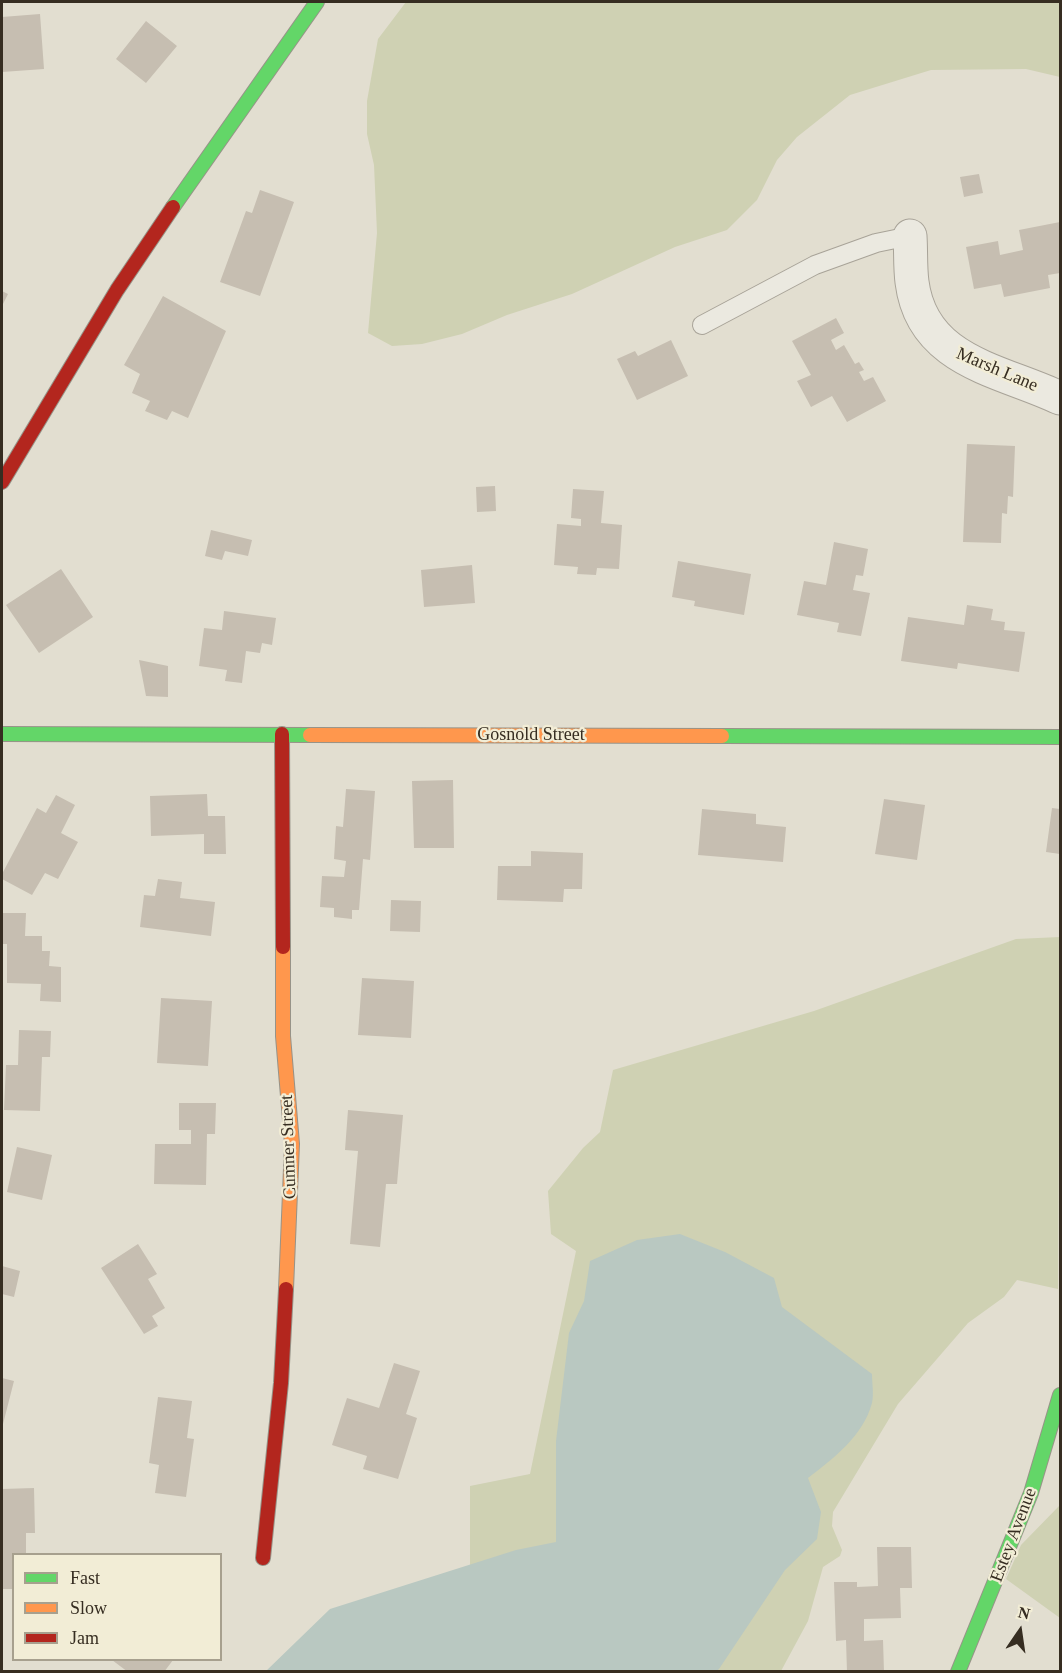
<!DOCTYPE html>
<html>
<head>
<meta charset="utf-8">
<style>
  body { margin:0 }
  #map { position:relative; width:1062px; height:1673px; overflow:hidden; background:#e2ded0; font-family:Georgia,serif }
  canvas { display:block }
  .frame { position:absolute; inset:0; border:3px solid #362d21; pointer-events:none }
  .legend { position:absolute; left:12px; top:1553px; width:210px; height:108px; box-sizing:border-box; background:#f2edd6; border:2px solid #a7a08e; margin:0; padding:8px 10px; list-style:none; font-size:18px; color:#362d21 }
  .legend li { display:flex; align-items:center; gap:12px; height:30px }
  .legend b { width:30px; border:2px solid #a7a08e }
  .north { position:absolute; left:990px; top:1601px; width:60px; height:60px; -webkit-text-stroke:4px #f2edd6; paint-order:stroke; rotate:13deg; font-size:16px; font-weight:700; line-height:24px; text-align:center; color:#362d21 }
  .north::after { content:''; display:block; margin:auto; width:21px; height:27px; background:#362d21; clip-path:polygon(50% 0,100% 100%,50% 72%,0 100%) }
</style>
</head>
<body>
<div id="map">
<canvas width="1062" height="1673"></canvas>
<div class="frame"></div>
<ul class="legend">
<li><b style="height:8px;background:#63d668"></b>Fast</li>
<li><b style="height:8px;background:#ff974d"></b>Slow</li>
<li><b style="height:8px;background:#b3261e"></b>Jam</li>
</ul>
<div class="north">N</div>
</div>
<script>
const g = document.querySelector('canvas').getContext('2d');
g.lineJoin = 'round';
function fill(path, color) { g.fillStyle = color; g.fill(path, 'evenodd'); }
function strokePath(path, color, width, dash) { g.strokeStyle = color; g.lineWidth = width; g.lineCap = dash ? 'butt' : 'round'; g.setLineDash(dash || []); g.stroke(path); }
function write(font, color, halo, rows, align = 'center') {
  g.font = font + ' Georgia,serif'; g.lineWidth = 4.5; g.setLineDash([]); g.textBaseline = 'middle'; g.strokeStyle = halo; g.fillStyle = color; for (const [text, x, y, turn = 0] of rows) {
    g.save(); g.translate(x, y); g.rotate((+turn || 0) * Math.PI / 180); g.textAlign = isNaN(turn) ? turn : align; if (halo) g.strokeText(text, 0, 0); g.fillText(text, 0, 0); g.restore();
  }
}
fill(new Path2D(`
  M406,2H1060V77L1026,69L931,70L850,95L797,137L777,160L757,200L727,230L675,247L572,294L507,315L462,334L422,344L392,346L368,333L377,233L374,165L367,134V101L378,39Z
  M1060,937L1058,1289L1017,1280L1004,1297L968,1323L898,1404L833,1512L832,1526L842,1550L840,1556L823,1567L808,1621L781,1671L470,1672V1486L530,1474L576,1251L551,1234L548,1191L583,1148L600,1132L613,1070L814,1011L1016,939Z
  M1060,1505V1618L1006,1579L1021,1545Z`), '#cfd1b3');
fill(new Path2D(`
  M680,1234L725,1252L774,1278L782,1307L872,1374C872,1383 874,1394 872,1403C863,1436 834,1458 808,1478L821,1512L817,1539L785,1570L719,1669L715,1672L266,1671L330,1609L516,1550L556,1542V1441L569,1333L584,1301L590,1261L637,1240Z`), '#b9c8c1');
fill(new Path2D(`
  M40,14L44,69L2,72V17Z
  M146,21L177,46L146,83L116,59Z
  M979,174L983,193L964,197L960,177Z
  M260,190L294,202L260,296L220,282L246,211L252,213Z
  M1060,222V273L1048,275L1050,288L1004,297L1001,284L974,289L966,247L998,241L1000,255L1023,250L1019,230Z
  M2,291L8,294L2,306Z
  M163,296L226,331L188,418L172,411L167,420L145,411L150,401L132,393L140,374L124,365Z
  M836,318L844,333L831,340L836,350L844,345L855,364L859,362L864,370L859,372L864,381L873,377L886,401L847,422L832,396L811,407L797,381L811,375L792,341Z
  M671,340L688,376L637,400L617,359L635,351L638,356Z
  M967,444L1015,446L1013,497L1008,496L1007,514L1002,513L1001,543L963,542Z
  M495,486L496,511L477,512L476,487Z
  M573,489L604,491L601,523L622,525L619,569L597,568L596,575L577,574L578,567L554,565L557,524L581,526V519L571,518Z
  M211,530L252,540L248,556L225,551L222,560L205,556Z
  M834,542L868,549L863,576L856,575L853,590L870,593L861,636L837,632L839,623L797,615L804,581L826,585Z
  M678,561L751,574L744,615L694,606L695,601L672,597Z
  M472,565L475,603L424,607L421,570Z
  M61,569L93,617L39,653L6,605Z
  M967,605L993,609L991,620L1005,622L1004,630L1025,632L1019,672L958,663L957,669L901,661L908,617L964,625Z
  M224,611L276,618L272,645L262,643L260,653L246,651L242,683L225,681L227,670L199,666L204,628L222,630Z
  M139,660L168,666V697L146,696Z
  M453,780L454,848H414L412,781Z
  M346,789L375,791L370,860L363,859L359,910H352V919L334,917V908L320,907L322,876L344,877L346,861L334,859L336,826L343,827Z
  M207,794L208,816H225L226,854H204V834L151,836L150,796Z
  M56,795L75,805L61,833L78,842L58,879L45,873L32,895L2,879V874L37,808L46,813Z
  M884,799L925,805L917,860L875,854Z
  M1052,808L1060,809V854L1046,852Z
  M702,809L756,814V824L786,827L783,862L698,855Z
  M531,851L583,853L582,889H564L563,902L497,900L498,866H531Z
  M158,879L182,882L180,898L215,902L211,936L140,927L144,895L155,896Z
  M391,900L421,901L420,932L390,931Z
  M2,913H26L25,936H42V951H50L49,966L61,967V1002L40,1001L41,984L7,983V944H2Z
  M362,978L414,981L411,1038L358,1035Z
  M161,998L212,1001L208,1066L157,1063Z
  M19,1030L51,1031L50,1057H42L40,1111L4,1110L6,1065H18Z
  M179,1103H216L215,1134H207L206,1185L154,1184L155,1144H191V1130H179Z
  M348,1110L403,1115L397,1184H386L380,1247L350,1244L358,1151L345,1150Z
  M17,1147L52,1155L42,1200L7,1192Z
  M138,1244L157,1274L148,1279L165,1308L152,1316L158,1326L144,1334L101,1268Z
  M2,1266L20,1271L14,1297L2,1294Z
  M394,1363L420,1371L406,1414L417,1418L398,1479L363,1469L367,1456L332,1445L347,1398L379,1408Z
  M2,1378L14,1381L2,1428Z
  M158,1397L192,1401L187,1438L194,1439L186,1497L155,1493L159,1465L149,1463Z
  M34,1488L35,1533H26V1554H14V1589H2V1489Z
  M877,1547H911L912,1588H900L901,1618L864,1619V1641L883,1640L884,1672H847L846,1640L836,1641L834,1582H857V1587L878,1586Z
  M112,1660H173L164,1672H128Z`), '#c6beb1');
const lane = new Path2D(`
  M702,325L815,265L876,243L910,236`);
const street = new Path2D(`
  M910,236C911,251 910,267 912,282C922,362 1001,370 1060,398`);
const fast = new Path2D(`
  M173,207L317,2
  M2,734L310,735
  M722,736L1060,737
  M958,1672L1031,1493L1060,1395`);
const slow = new Path2D(`
  M310,735L722,736
  M283,947V1036L292,1144L286,1289`);
const jam = new Path2D(`
  M2,482L117,290L173,207
  M282,734L283,947
  M263,1558L281,1383L286,1289`);
strokePath(lane, '#a8a398', 20);
strokePath(street, '#a8a398', 35);
strokePath(fast, '#979388', 16);
strokePath(slow, '#979388', 16);
strokePath(jam, '#979388', 16);
strokePath(lane, '#ebe9e0', 18);
strokePath(street, '#ebe9e0', 33);
strokePath(fast, '#63d668', 14);
strokePath(slow, '#ff974d', 14);
strokePath(jam, '#b3261e', 14);
write('18px', '#362d21', '#f2edd6', [
  ["Marsh Lane",997,370,23],
  ["Gosnold Street",531,735],
  ["Cumner Street",289,1147,-92],
  ["Estey Avenue",1014,1535,-69]
]);
</script>
</body>
</html>
